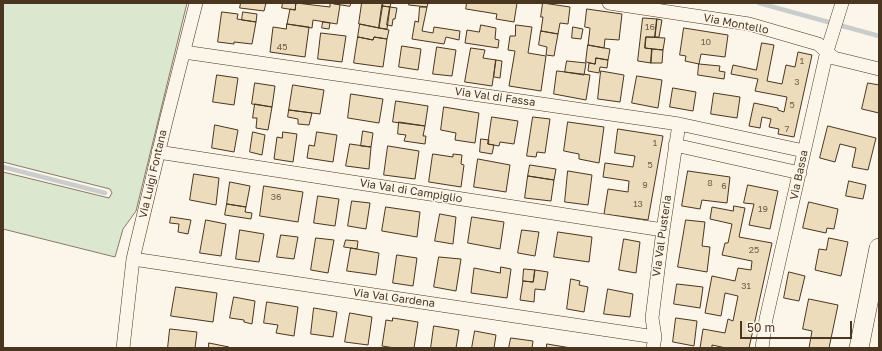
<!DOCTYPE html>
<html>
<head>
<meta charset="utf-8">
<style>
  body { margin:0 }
  #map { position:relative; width:882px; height:351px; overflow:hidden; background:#fbf6e9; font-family:"Golos Text",sans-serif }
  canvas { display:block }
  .frame { position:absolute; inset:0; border:4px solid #4a3520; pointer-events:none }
  .scale { position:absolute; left:740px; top:321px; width:112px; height:18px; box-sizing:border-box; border:2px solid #4a3520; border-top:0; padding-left:5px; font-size:12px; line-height:14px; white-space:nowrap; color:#4a3520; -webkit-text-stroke:3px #fbf6e9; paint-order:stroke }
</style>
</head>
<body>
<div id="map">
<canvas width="882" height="351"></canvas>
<div class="frame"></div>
<div class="scale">50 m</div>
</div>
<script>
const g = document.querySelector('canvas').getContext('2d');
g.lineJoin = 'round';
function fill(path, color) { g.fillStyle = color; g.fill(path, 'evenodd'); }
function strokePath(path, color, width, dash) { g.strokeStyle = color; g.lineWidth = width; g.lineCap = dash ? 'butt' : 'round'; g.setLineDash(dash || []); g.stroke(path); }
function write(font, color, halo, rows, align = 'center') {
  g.font = font + ' "Golos Text",sans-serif'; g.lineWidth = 3; g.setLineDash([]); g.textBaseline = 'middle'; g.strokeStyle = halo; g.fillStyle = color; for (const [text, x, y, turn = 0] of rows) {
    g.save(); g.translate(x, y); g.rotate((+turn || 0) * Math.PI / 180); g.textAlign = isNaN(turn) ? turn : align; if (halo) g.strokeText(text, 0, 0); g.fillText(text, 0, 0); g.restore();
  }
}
const green = new Path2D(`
  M3,3H187L136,211L123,229L115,257L3,229V172L109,198L112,193L110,189L3,162Z`);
fill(green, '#dce7d0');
strokePath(green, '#887966', 1);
strokePath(new Path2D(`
  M759,3L879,36
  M3,167L105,193`), '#c9cecd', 4.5);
const building = new Path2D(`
  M241,3H266L264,11L240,8Z
  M283,3H296L295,10L282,8Z
  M296,3L330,7V3L340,5L337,24L313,20L312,28L287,24L290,9L295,10Z
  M330,3H351L350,6Z
  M362,3H383L379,28L359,24Z
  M383,3H391L390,7L382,6Z
  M409,3H428L427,7L409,5Z
  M467,3H517L514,22L496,19L497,14L466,9Z
  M543,3L570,7L568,24L560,23L558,34L541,31L543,17H541Z
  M382,6L390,7L387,29L379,28Z
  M390,7L397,8L395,19H393L392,26L387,25Z
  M420,7H427L422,31L433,33L434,27L460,31L459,40L446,37L444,44L412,39L415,21L418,22Z
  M587,9L622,14L619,40L605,39L604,48L588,45L590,28L585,27Z
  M222,12L238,14L237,19L256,22L252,44L234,42V44L218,42Z
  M243,12L257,14L256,22L242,20Z
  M643,18L657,19L655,37H646L645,48L652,49L651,63L638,61Z
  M657,19L662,20L659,37H655Z
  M323,22L330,23L329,29L322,28Z
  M287,24L309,27L305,57L270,52L273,27L286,29Z
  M360,24L389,30L387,39L374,37L373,40L358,37Z
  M481,25L496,28L495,39L499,40L498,48L465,43L467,30L479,32Z
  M516,25L532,27L528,53L546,56L541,91L509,86L515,51L508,50L510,36H515Z
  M573,27L583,29L581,39L572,38Z
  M684,28L728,35L725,57L701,54L699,64L685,61L686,56L680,55Z
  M541,31L558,34L554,56L546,55L547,47L539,45Z
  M321,33L346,36L342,62L318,59Z
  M358,37L373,40L374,37L387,39L383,67L354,63Z
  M646,37L665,38L663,50L645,48Z
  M762,43L774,45L767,81L782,84L786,65L795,67L798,52L812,55L794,137L778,134L779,129L769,127L771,119L762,117L760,128L749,126L754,103L778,108V110L784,112L787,97L755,91L758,79L731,74L733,65L756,70Z
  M588,45L610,49L608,60L596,58L595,64L586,62Z
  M402,46L421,49L418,70L399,67Z
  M437,47L456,50L452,76L433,74Z
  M471,48L485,50L483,58L496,60L492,86L465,82Z
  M652,49L663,50L662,63H651Z
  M596,58L608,60L607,68L600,67L599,73L588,71L589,63L595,64Z
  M496,60L502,61L500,78L494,77Z
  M567,61L586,63L584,75L565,72Z
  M699,64L720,66L719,71L725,72L724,79L698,75Z
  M557,71L590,75L586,100L554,94Z
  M601,71L624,75L620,102L598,99Z
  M217,75L238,78L234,105L213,102Z
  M637,76L662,80L658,108L632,103Z
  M255,83L275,86L272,107L252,104Z
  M868,83L879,85V113L862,109Z
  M293,85L324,90L320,114L289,110Z
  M673,88L696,92L693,111L670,107Z
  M714,93L740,97L737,118L711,114Z
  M351,94L383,99L379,123L348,118Z
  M396,101L428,106L425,126L393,122Z
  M255,104L272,107L268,130L256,128L257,118H253Z
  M444,107L479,113L475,143L455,140L456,133L441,130Z
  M289,110L312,113L309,125L298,124V119L288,117Z
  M492,117L518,121L514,144L500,142L499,146L488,144Z
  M533,117L550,119L545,153L537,152L536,157L527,156Z
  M399,122L425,126L423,136H426L425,144L404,141L406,135L398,134Z
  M568,122L604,127L599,163L579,159V154L564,151Z
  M215,125L238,130L234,152L212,148Z
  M828,126L876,138L868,170L852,167L856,148L840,144L835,162L820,158Z
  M618,129L663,136L648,220L604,214L608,189L628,192L629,181L603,177L605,163L633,167L635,156L615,153Z
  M363,131L373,133L371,147L361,146Z
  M253,132L265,135L262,155L250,152Z
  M283,132L297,134L293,162L274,159L277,137L282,138Z
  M317,132L337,135L333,162L307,158L309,145L314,146Z
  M481,139L489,140L488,144L494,145L492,154L480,152Z
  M350,144L371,147L369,169L346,166Z
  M388,146L419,151L415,179L384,175Z
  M433,154L453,157V154L462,155L461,164L464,165L461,187L429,182Z
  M478,159L510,165L506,192L474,187Z
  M530,165L556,169L554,180L528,176Z
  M568,171L592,175L588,205L565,202Z
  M688,171L730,177L727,203L702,200L700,209L682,206Z
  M194,174L219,178L216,205L190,200Z
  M528,176L554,180L551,201L525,198Z
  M849,181L866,185L863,199L846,196Z
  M230,182L250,186L246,207L227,204Z
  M748,185L778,191L770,229L749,225L754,204L744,203Z
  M264,186L303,192L298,222L260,216Z
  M318,196L339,199L335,226L314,223Z
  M352,201L370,203L366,229L348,226Z
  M809,202L838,209L834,229L827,228L826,233L803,228Z
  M227,204L246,207L245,212L252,213L251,219L225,215Z
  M734,206L745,208L739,237L772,243L749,348H726L712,345V348H700L703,329L725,333L728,319L733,321L738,296L725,293L721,316L705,313L712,276L735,281L738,268L751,270L752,261L722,255L725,243H728L732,224L710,219L712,207L733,211Z
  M386,207L420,212L417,237L382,231Z
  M440,214L456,217L453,244L435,241Z
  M171,217L191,220L188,234L178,232L179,224L170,223Z
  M472,217L504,222L500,249L468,243Z
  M206,220L226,224L221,256L200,253Z
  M686,220L705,222L702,246L710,247L707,272L678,267Z
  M240,230L264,234L259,262L236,259Z
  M522,230L539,232L535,256L518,253Z
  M558,232L592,237L589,262L554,257Z
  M281,235L298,237L294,259L277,257Z
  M316,238L334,240L328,273L311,270Z
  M829,238L848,242L841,276L815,270L819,249L826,250Z
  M624,239L640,242L636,273L619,270Z
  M346,240L358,241L357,249L344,247Z
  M351,248L379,253L376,275L347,271Z
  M397,255L417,258L413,286L393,283Z
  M439,257L461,259L456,291L434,287Z
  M501,267L511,269L507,298L471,293L474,268L500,273Z
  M524,269L535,270L533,282L523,281Z
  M535,270L548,272L545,290L535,289L534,302L520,300L523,281L533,282Z
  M789,272L805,276L799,301L784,298Z
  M571,279L580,281L579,285L588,287L584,312L567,309Z
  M677,284L703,287L700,308L674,304Z
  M176,287L217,293L213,322L171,316Z
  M608,289L633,294L630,317L604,314Z
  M234,297L255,301L252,324L244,322V320L230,318Z
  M809,299L838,305L829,348H809L812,331L803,329Z
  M267,302L298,307L294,336L276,333L278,325L264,323Z
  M314,308L337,312L333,337L311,334Z
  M350,313L372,317L368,345L345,342Z
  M393,318L418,322L414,348H395L382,346L386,320L392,321Z
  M676,318L697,321L694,346L673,342Z
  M434,326L459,330L456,348H431Z
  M170,329L197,332L195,348H168Z
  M475,331L496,335L494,348H472Z
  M511,338L533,341L532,348H509Z
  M209,343L229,347V348H209Z
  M547,344L571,348H547Z`);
fill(building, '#ecdcbc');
strokePath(building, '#4a3520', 1);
const street = new Path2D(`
  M609,3L749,24L818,44L834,58L879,69
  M184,52L679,124L804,151
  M675,145L800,173
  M158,152L663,230
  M133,259L655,337
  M123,348L133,259L166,121L196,3
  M653,348L655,337L652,318L663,230L679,124
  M762,348L766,319L827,51L842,3`);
const secondary = new Path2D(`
  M859,348L879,248`);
strokePath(street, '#4a3520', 14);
strokePath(secondary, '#4a3520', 20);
strokePath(street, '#fbf6e9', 13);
strokePath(secondary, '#fbf6e9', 19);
write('9px', '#725f47', null, [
  ["16",650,27],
  ["10",706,42],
  ["45",282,47],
  ["1",802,61],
  ["3",797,82],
  ["5",792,105],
  ["7",787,129],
  ["1",655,143],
  ["5",650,165],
  ["8",710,183],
  ["9",645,185],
  ["6",724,186],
  ["36",276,197],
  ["13",638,204],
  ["19",763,209],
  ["25",754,250],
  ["31",746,286]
]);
write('11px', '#4a3520', '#fbf6e9', [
  ["Via Montello",736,24,11],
  ["Via Val di Fassa",495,97,8],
  ["Via Luigi Fontana",153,174,-77],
  ["Via Bassa",799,175,-78],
  ["Via Val di Campiglio",411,191,9],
  ["Via Val Pusteria",662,236,-82],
  ["Via Val Gardena",394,298,8]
]);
</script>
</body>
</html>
